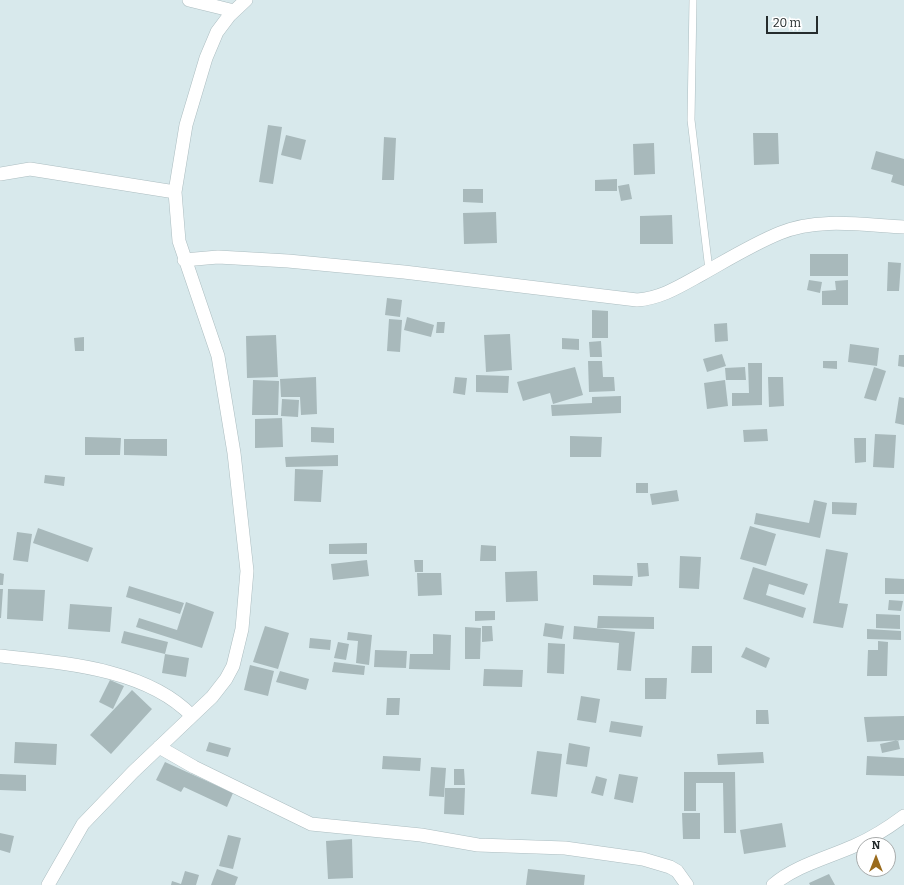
<!DOCTYPE html>
<html>
<head>
<meta charset="utf-8">
<style>
  body { margin:0 }
  #map { position:relative; width:904px; height:885px; overflow:hidden; background:#d8e9ec; font-family:Bitter,serif }
  canvas { display:block }
  .north { position:absolute; left:856px; top:837px; width:40px; height:40px; box-sizing:border-box; background:#fff; border:1px solid #a8abab; border-radius:50%; rotate:0deg; font-size:11px; font-weight:700; line-height:16px; text-align:center; color:#252c2d }
  .north::after { content:''; display:block; margin:auto; width:14px; height:18px; background:#9a6b1d; clip-path:polygon(50% 0,100% 100%,50% 72%,0 100%) }
  .scale { position:absolute; left:766px; top:16px; width:52px; height:18px; box-sizing:border-box; border:2px solid #252c2d; border-top:0; padding-left:5px; font-size:12px; line-height:14px; white-space:nowrap; color:#252c2d; -webkit-text-stroke:3px #fff; paint-order:stroke }
</style>
</head>
<body>
<div id="map">
<canvas width="904" height="885"></canvas>
<div class="north">N</div>
<div class="scale">20 m</div>
</div>
<script>
const g = document.querySelector('canvas').getContext('2d');
g.lineJoin = 'round';
function fill(path, color) { g.fillStyle = color; g.fill(path, 'evenodd'); }
function strokePath(path, color, width, dash) { g.strokeStyle = color; g.lineWidth = width; g.lineCap = dash ? 'butt' : 'round'; g.setLineDash(dash || []); g.stroke(path); }
fill(new Path2D(`
  M268,125L282,127L273,184L259,182Z
  M753,133H778L779,164L754,165Z
  M286,135L306,140L301,160L281,155Z
  M384,137L396,138L394,180H382Z
  M654,143L655,174L634,175L633,144Z
  M876,151L904,159V186L891,182L893,175L871,169Z
  M617,179V191H595V180Z
  M629,184L632,199L621,201L618,186Z
  M463,189H483V203L463,202Z
  M496,212L497,243L464,244L463,213Z
  M672,215L673,244H640V216Z
  M810,254H848V276H810Z
  M888,262L901,263L899,291H887Z
  M809,280L822,282L820,293L807,290Z
  M848,280V305H822V291L836,290L835,281Z
  M387,298L402,300L400,317L385,315Z
  M592,310L608,311V338H592Z
  M407,317L434,325L431,337L404,330Z
  M389,319L402,320L400,352L387,351Z
  M437,322H445L444,333H436Z
  M727,323L728,341L715,342L714,324Z
  M510,334L512,370L486,372L484,335Z
  M276,335L278,377L247,378L246,336Z
  M84,337V351H75L74,338Z
  M562,338L579,339V350L562,349Z
  M601,341L602,357H590L589,342Z
  M850,344L879,348L877,366L848,362Z
  M722,354L726,366L707,372L703,359Z
  M899,355H904V367L898,366Z
  M588,361H602L603,377H614L615,391L589,392Z
  M823,361H837V369L823,368Z
  M748,363H762V405L732,406V393H749Z
  M575,367L583,395L553,404L550,393L523,401L517,382Z
  M745,367L746,380H726L725,368Z
  M874,367L886,371L876,401L864,398Z
  M476,375L509,376L508,393L476,392Z
  M316,377L317,414L301,415L300,397H281L280,379Z
  M455,377L467,378L465,395L453,393Z
  M768,377H783L784,406L769,407Z
  M253,380L279,381L278,415H252Z
  M725,380L728,406L707,409L704,383Z
  M621,396V413L552,416L551,405L592,403V397Z
  M899,397L904,398V425L895,423Z
  M282,399L299,400L298,417L281,416Z
  M282,418L283,447L255,448V419Z
  M311,427L334,428V443L311,442Z
  M767,429L768,441L744,442L743,430Z
  M875,434L896,435L894,468L873,467Z
  M570,436L602,437L601,457H570Z
  M85,437L121,438L120,455H85Z
  M854,438H866V462L855,463Z
  M124,439H167V456L124,455Z
  M338,455V466L286,467L285,457Z
  M295,469L323,470L321,502L294,501Z
  M45,475L65,477L64,486L44,483Z
  M636,483H648V493H636Z
  M677,490L679,501L652,505L650,494Z
  M814,500L827,503L820,538L754,524L756,513L809,523Z
  M832,502L857,503L856,515L832,514Z
  M750,526L776,534L766,566L740,559Z
  M38,528L93,548L88,562L33,543Z
  M17,532L32,534L28,562L13,560Z
  M367,543V554H329V544Z
  M481,545L496,546V561H480Z
  M826,549L848,553L839,603L848,604L843,628L813,623Z
  M680,556L701,557L699,589L679,588Z
  M367,560L369,576L333,580L331,564Z
  M414,560H423V572H415Z
  M637,563H648L649,576L638,577Z
  M753,567L808,584L804,595L769,584L766,595L806,608L803,618L743,599Z
  M537,571L538,601L506,602L505,572Z
  M0,573L4,574L3,585H0Z
  M417,573H441L442,595L418,596Z
  M593,575L633,576L632,586L593,585Z
  M885,578L904,579V594H885Z
  M129,586L184,603L180,614L126,597Z
  M0,589H3L1,618H0Z
  M8,589L45,590L43,621L7,619Z
  M889,600L903,601L901,611L888,610Z
  M186,602L214,612L202,648L136,627L139,618L177,630Z
  M70,604L112,607L110,632L68,629Z
  M475,611H495V620L475,621Z
  M876,614L900,615V629L876,628Z
  M598,616L654,617V629L597,628Z
  M545,623L564,626L562,639L543,636Z
  M265,626L289,633L278,669L253,662Z
  M482,626H492L493,641L482,642Z
  M574,626L635,632L631,671L617,670L619,643L573,639Z
  M465,627L481,628L480,659H465Z
  M867,629L901,631V640L867,639Z
  M124,631L168,642L165,654L121,643Z
  M348,632L372,635L369,665L356,663L358,641L347,640Z
  M433,634L451,635L450,670L409,669L410,654H433Z
  M310,638L331,640L330,650L309,648Z
  M878,641L888,642L887,676H867L868,650H878Z
  M338,642L349,644L346,660L334,658Z
  M548,643L565,644L564,674L547,673Z
  M692,646H712V673H691Z
  M746,647L770,658L766,668L741,657Z
  M375,650L407,651L406,668L374,667Z
  M165,654L189,658L186,677L162,673Z
  M334,662L365,666L364,675L332,672Z
  M250,665L274,671L268,696L244,690Z
  M484,669L523,670L522,687L483,686Z
  M280,671L309,679L306,690L276,682Z
  M645,678H667L666,699H645Z
  M110,680L124,686L113,709L99,702Z
  M132,690L152,709L111,754L90,735Z
  M581,696L600,699L596,723L577,720Z
  M387,698H400L399,715H386Z
  M756,710H768L769,724H756Z
  M904,716V740L867,742L864,717Z
  M611,721L643,726L641,737L609,732Z
  M898,740L900,749L882,753L880,744Z
  M15,742L57,744L56,765L14,763Z
  M209,742L231,748L228,757L206,751Z
  M569,743L590,747L587,767L566,764Z
  M537,751L562,754L557,797L531,794Z
  M763,752L764,763L718,765L717,754Z
  M383,756L421,758L420,771L382,769Z
  M867,756L904,758V776L866,775Z
  M165,762L233,793L227,807L184,787L181,792L156,780Z
  M431,767L446,768L444,797L429,796Z
  M454,769H464L465,785H454Z
  M684,772H735L736,833H724L723,783H696V811H684Z
  M0,774L26,775V791L0,790Z
  M619,774L638,777L633,803L614,799Z
  M596,776L607,779L603,796L591,793Z
  M445,788H465L464,815L444,814Z
  M682,813H700V839H683Z
  M782,823L786,847L744,854L740,830Z
  M0,833L14,836L10,853L0,850Z
  M228,835L241,838L233,869L219,866Z
  M352,839L353,878L328,879L326,841Z
  M217,869L238,877L235,885H211Z
  M528,869L585,875L584,885H526Z
  M185,871L199,875L196,885H171L172,881L181,884Z
  M829,874L835,885H810L809,883Z`), '#a8b9bb');
const service = new Path2D(`
  M693,0L691,120L709,270`);
const minor = new Path2D(`
  M189,0L234,11
  M0,174L30,169L175,192
  M184,260L218,257L288,261L404,272L637,300C662,298 680,286 702,274C727,260 753,244 780,233C818,217 864,225 904,227
  M0,656C63,663 146,668 192,716
  M159,747L194,767L311,824L421,835L478,845L565,848L643,859L670,867L677,871L687,885
  M48,885L83,824L133,772L212,697L226,679L233,666L242,629L247,571L234,453L218,356L179,241L175,192L186,125L206,58L217,32L229,16L246,0
  M773,885C795,866 827,858 854,846C872,838 888,828 904,816`);
strokePath(service, '#acbdc0', 8);
strokePath(minor, '#acbdc0', 14);
strokePath(service, '#fff', 7);
strokePath(minor, '#fff', 13);
</script>
</body>
</html>
